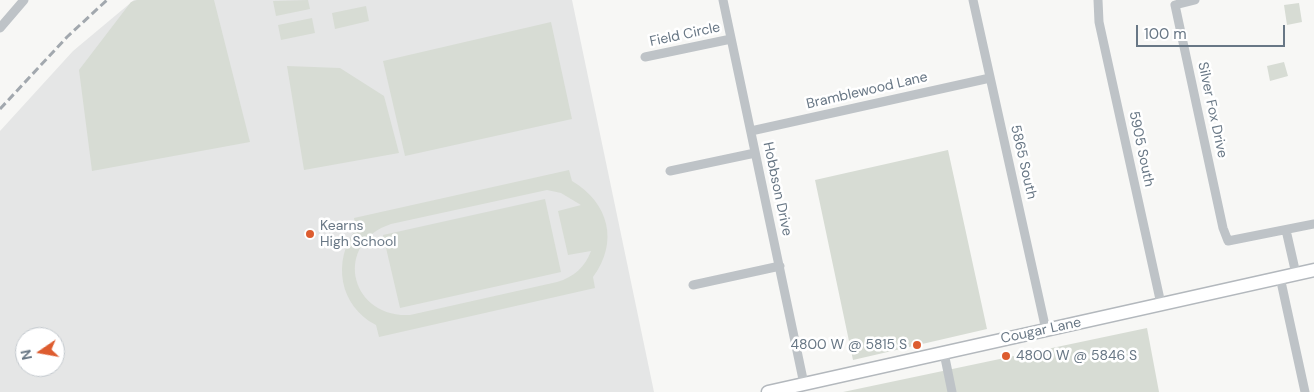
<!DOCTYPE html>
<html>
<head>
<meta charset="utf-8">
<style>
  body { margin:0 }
  #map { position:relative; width:1314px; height:392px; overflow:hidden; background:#f7f7f5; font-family:"DM Sans",sans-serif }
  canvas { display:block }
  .north { position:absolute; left:15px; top:327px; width:50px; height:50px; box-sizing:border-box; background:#fff; border:1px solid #c3c9ce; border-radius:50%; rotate:258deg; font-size:14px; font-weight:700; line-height:20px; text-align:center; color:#687785 }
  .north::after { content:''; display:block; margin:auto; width:18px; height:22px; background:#dd5c2f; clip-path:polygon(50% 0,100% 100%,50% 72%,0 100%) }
  .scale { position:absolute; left:1136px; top:25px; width:149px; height:22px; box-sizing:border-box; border:2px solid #687785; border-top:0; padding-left:6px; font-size:15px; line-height:18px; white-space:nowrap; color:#687785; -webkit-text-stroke:4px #fff; paint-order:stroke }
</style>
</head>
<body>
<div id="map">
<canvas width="1314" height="392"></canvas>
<div class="north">N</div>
<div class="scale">100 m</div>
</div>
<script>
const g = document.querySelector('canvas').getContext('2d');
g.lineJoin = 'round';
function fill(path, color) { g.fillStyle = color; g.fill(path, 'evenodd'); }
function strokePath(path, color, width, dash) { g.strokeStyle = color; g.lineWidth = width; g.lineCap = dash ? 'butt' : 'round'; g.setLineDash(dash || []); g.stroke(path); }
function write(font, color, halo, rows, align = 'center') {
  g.font = font + ' "DM Sans",sans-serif'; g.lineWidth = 5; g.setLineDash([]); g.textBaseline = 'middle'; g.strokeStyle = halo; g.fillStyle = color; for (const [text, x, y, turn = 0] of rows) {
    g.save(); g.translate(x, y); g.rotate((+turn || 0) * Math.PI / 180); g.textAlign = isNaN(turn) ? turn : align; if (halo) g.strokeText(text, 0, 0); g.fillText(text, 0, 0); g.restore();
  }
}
fill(new Path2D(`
  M134,0H572L654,392H0V131L73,51ZM25,337H55V367H25Z`), '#e5e6e6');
fill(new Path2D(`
  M137,0H214L250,142L92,171L79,70L131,2Z
  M308,0L310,9L276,16L273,1Z
  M1299,3L1302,22L1287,25L1284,5Z
  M366,6L369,21L335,29L332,13Z
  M312,18L315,33L281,40L278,25Z
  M551,22L572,119L405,156L383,61Z
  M1284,62L1288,76L1270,81L1267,66Z
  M287,66L340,68L384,96L399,153L304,170Z
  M948,150L987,329L853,360L815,180Z
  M569,170L572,181C609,203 619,242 593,277L595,288L379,337L376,325C339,306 332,261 356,229L354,218ZM547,190L561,193L581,205L558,211L568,255L591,251C585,267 574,277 557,282L410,315C349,318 333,243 391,224Z
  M545,199L561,272L400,308L383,235Z
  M1147,328L1159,392H843Z`), '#d7dcd4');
const secondary = new Path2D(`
  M768,392L1314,270`);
strokePath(secondary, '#b3b8bd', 15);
strokePath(new Path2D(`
  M723,0L804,384
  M973,0L1046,330
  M1098,0L1099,22L1161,304
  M1195,0L1175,5L1223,228L1228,241L1314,224
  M0,28L24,0
  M645,57L731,39
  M751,131L990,78
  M670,171L755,153
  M1286,230L1296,274
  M1280,277L1305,392
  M693,285L780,266
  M944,353L952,392`), '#bec3c7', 9);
strokePath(secondary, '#fff', 12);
strokePath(new Path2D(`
  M0,109L67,37L107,0`), '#a2a8ae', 3, [8, 4]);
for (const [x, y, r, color] of [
  [310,234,5,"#dd5c2f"],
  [917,345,5,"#dd5c2f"],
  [1006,356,5,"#dd5c2f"]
]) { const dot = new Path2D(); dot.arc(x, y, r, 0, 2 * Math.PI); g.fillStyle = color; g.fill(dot); strokePath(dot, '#fff', 2); }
write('14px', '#687785', '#fff', [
  ["Field Circle",685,35,-12],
  ["Bramblewood Lane",867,91,-13],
  ["Silver Fox Drive",1212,110,78],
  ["5905 South",1141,149,78],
  ["5865 South",1023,162,77],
  ["Hobbson Drive",777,189,78],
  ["Cougar Lane",1041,331,-12]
]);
write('14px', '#687785', '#fff', [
  ["Kearns",320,226],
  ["High School",320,242],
  ["4800 W @ 5815 S",907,345,"right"],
  ["4800 W @ 5846 S",1016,356]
], 'left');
</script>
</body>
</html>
